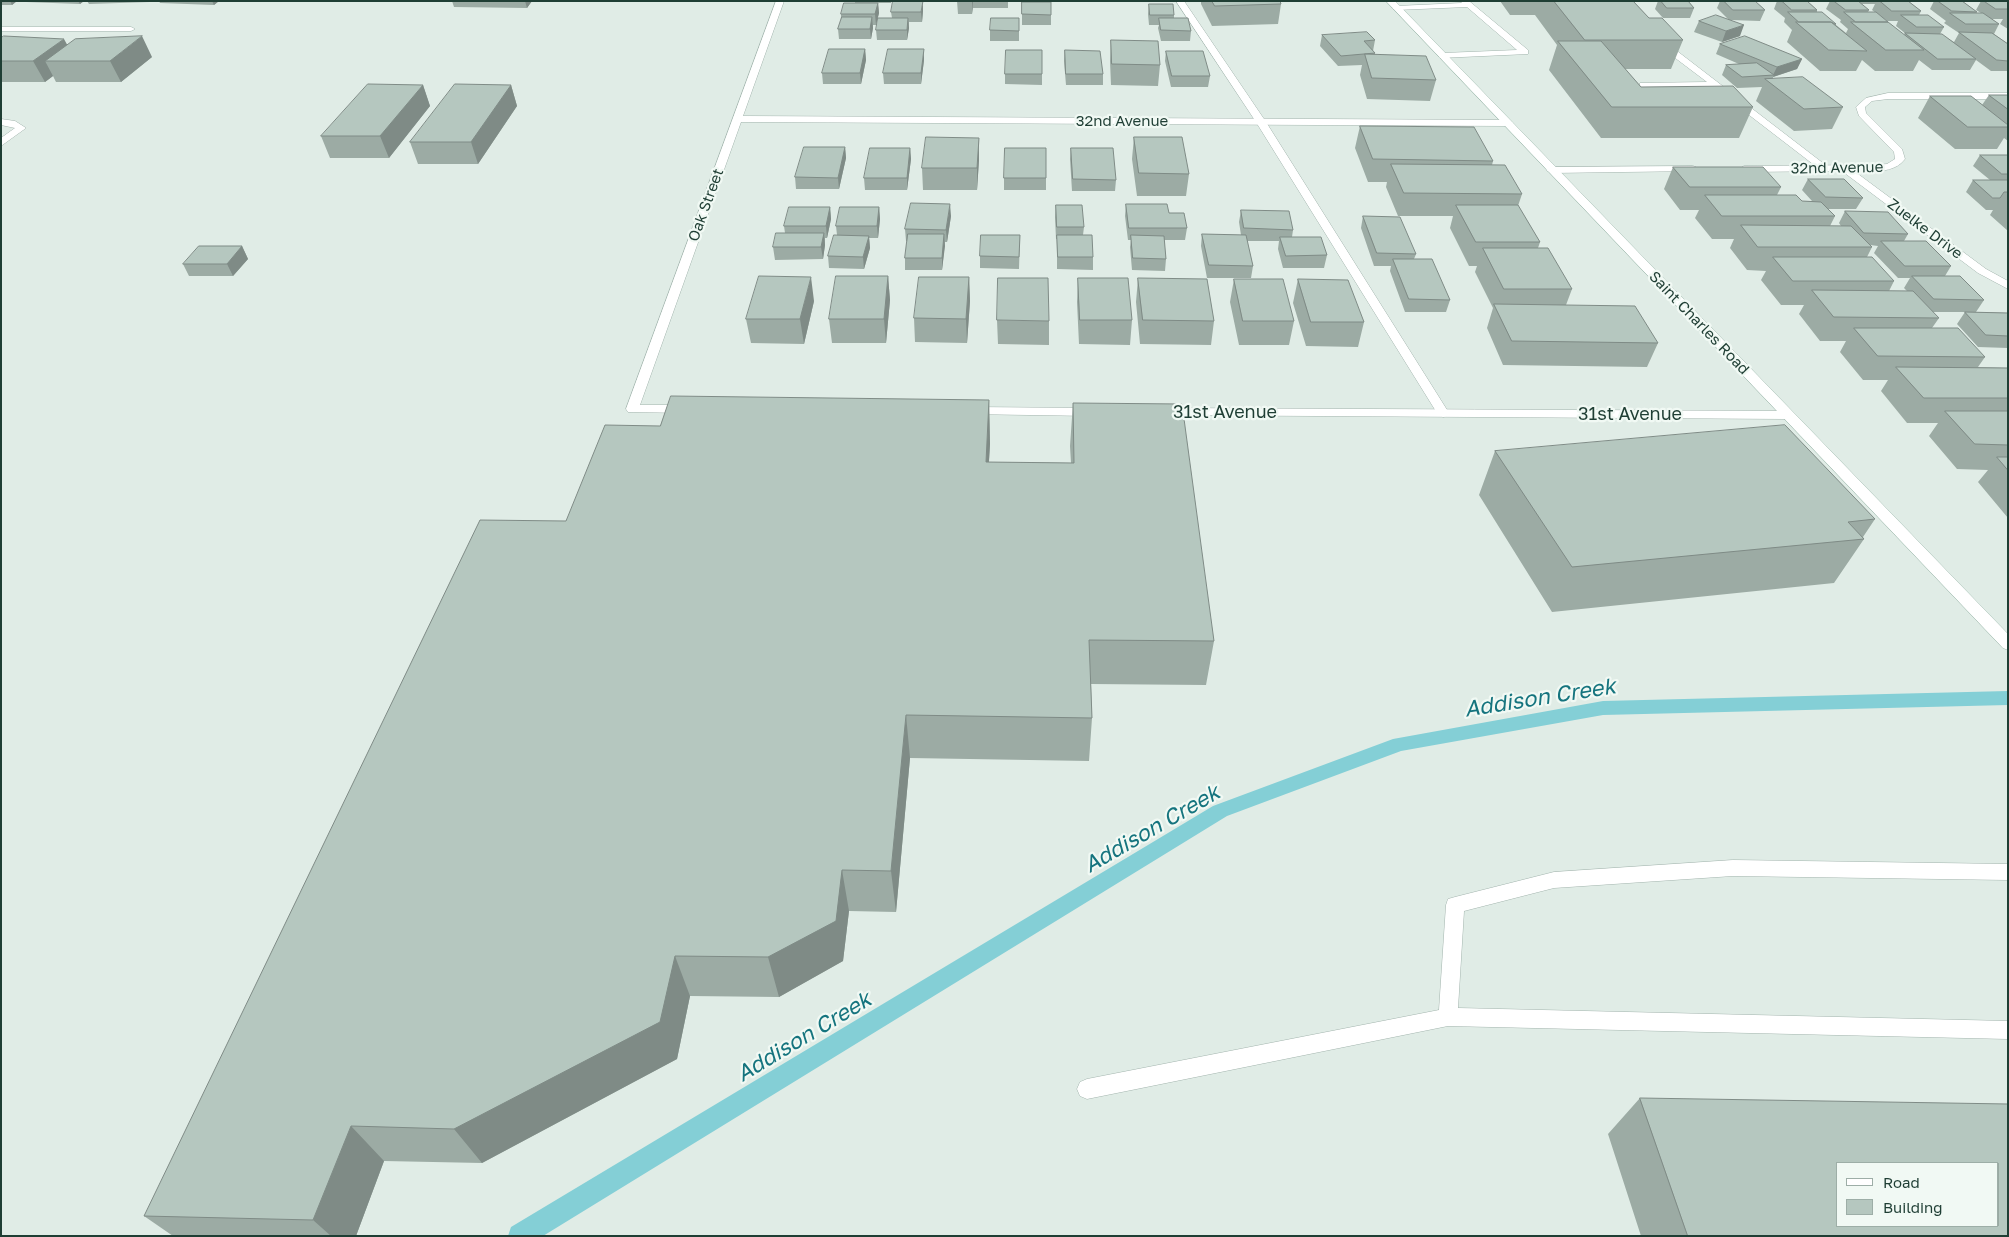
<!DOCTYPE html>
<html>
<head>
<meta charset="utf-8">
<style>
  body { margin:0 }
  #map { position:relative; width:2009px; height:1237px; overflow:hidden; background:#e0ece6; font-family:"Golos Text",sans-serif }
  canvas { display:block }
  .frame { position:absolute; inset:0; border:2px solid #1f3e34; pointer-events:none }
  .legend { position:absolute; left:1836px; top:1162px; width:162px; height:65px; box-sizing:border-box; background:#f1f9f4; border:1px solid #9daea7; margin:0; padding:6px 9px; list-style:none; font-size:15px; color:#1f3e34 }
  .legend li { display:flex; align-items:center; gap:10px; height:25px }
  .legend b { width:25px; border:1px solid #9daea7 }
</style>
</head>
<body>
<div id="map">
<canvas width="2009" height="1237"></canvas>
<div class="frame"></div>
<ul class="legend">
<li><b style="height:6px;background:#fff"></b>Road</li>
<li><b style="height:14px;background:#b5c7bf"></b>Building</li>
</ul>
</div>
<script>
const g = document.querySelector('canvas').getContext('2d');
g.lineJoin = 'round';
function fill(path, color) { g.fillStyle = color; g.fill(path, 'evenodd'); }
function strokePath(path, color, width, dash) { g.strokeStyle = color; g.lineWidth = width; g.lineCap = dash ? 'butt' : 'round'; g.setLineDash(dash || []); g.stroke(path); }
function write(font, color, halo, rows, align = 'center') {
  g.font = font + ' "Golos Text",sans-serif'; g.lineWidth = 4.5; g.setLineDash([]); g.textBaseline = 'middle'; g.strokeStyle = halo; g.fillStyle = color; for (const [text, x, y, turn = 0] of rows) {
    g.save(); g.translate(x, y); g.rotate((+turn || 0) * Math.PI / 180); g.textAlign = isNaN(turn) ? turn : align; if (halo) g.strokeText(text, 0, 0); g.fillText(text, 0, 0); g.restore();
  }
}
fill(new Path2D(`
  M2008,691V705L1603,715L1401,751L1227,816L543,1236H508L511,1227L1213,806L1393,739L1603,701Z`), '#84cfd6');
const service = new Path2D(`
  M1176,1H1184L1266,122L1449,413L1447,416L1443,417L1437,413L1256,122Z
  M1460,1H1469L1528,50V54L1440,58L1439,56L1443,53L1517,50L1467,7L1396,10L1392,8L1396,6L1462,3Z
  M1658,41H1664L1828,167V171H1822L1714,88H1650L1661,101L1660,103H1654L1640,87V83L1707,82L1658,45Z
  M1,119L15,121L26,128L1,146V138L15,128L1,125Z
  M1733,860L2008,864V880L1733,876L1554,888L1464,911L1458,1008L2008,1021V1039L1448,1026L1087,1099L1080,1096L1077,1089L1080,1082L1087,1079L1439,1010L1446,905L1448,899L1455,897L1554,872Z`);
const minor = new Path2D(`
  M776,1H784L743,116L1508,120L1513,123L1508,126L741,122L640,405H687L693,409L687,413L628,412L626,409Z
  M1,27H131L135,29L131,31H1Z
  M1888,93H2008V99H1888L1872,101L1865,107L1866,113L1902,149L1905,159C1894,174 1871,171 1854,171L1986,269L2008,281V289L1978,273L1842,171L1744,172L1739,169L1744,166L1877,165L1887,164L1895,159L1894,152L1859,116L1856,107L1866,98Z
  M1693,166L1696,167V171L1551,173L1546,170L1551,167Z
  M970,407L1092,408L1098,412L1092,416L966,414L964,411Z
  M1162,408L1788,411L1794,415L1788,419L1158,415L1156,412L1158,409Z`);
const secondary = new Path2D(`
  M1386,1H1395L2008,634V650L2003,648Z`);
strokePath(service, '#a2b4ad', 1);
strokePath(minor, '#a2b4ad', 1);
strokePath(secondary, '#9eb9ad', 1);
fill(service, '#fff');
fill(minor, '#fff');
fill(secondary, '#fff');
fill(new Path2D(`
  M1,1H17L12,5H1Z
  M25,1H84L80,4L26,2Z
  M87,1H151L150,2L89,4Z
  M159,1H219L214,5L160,3Z
  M452,1H532L527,8L454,7Z
  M855,1H891V3H855Z
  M957,1H1008V8H973L972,14H958Z
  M1030,1H1065V2H1030Z
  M1078,1H1112V2H1078Z
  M1201,1H1280L1281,4L1278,24L1212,26L1201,4Z
  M1500,1H1633L1649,18L1683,40L1671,69H1625L1641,87L1753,107L1739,138H1601L1549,70L1557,45L1535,15H1510Z
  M1658,1H1688L1694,8L1690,18H1663L1655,9Z
  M1720,1H1755L1765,10L1760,21L1730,20L1740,36L1722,42L1694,32L1699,21L1729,20L1717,8Z
  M1777,1H1807L1817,10V12L1836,24V25L1846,33L1848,29L1840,22L1841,20L1826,9L1830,1H1908L1921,11L1919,15L1944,27L1940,34L1954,42L1959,33L1944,23L1946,21L1930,9L1934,1H1962L1977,12L1976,13H1981L1976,10L1981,1H2008V29L2000,24L2003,19H1992L1999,24L1994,34L2008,44V71H1991L1976,60L1970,70H1932L1919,60L1913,71H1875L1862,60L1856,71H1820L1787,42L1792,30L1784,22L1785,18L1774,9ZM1861,4H1875L1872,10L1887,21H1898L1896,26L1906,34L1905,33L1904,35L1868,12L1869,10Z
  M1022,2H1051V25H1022Z
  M878,3L879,13L876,25H873V28L871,39H839L838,29L841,20V14Z
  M1149,4L1174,15V18L1191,31L1190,41H1161L1158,28L1159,25H1149L1148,14Z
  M923,11L922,22H909V28L907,40H877L876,30L892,18L891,12Z
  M1019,18V41H990V30Z
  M1322,35L1375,40L1373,51L1375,53V54L1436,80L1430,101L1367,99L1360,75L1362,65L1338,66L1320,46Z
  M1,38L67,45L152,57L121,82H56L53,76L45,82H1Z
  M1111,40L1160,65L1158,86L1111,85L1110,61Z
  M1720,44L1802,59L1797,69L1773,77V79L1843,107L1832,129L1794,131L1756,101L1762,87L1737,88L1722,75L1726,65L1739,64L1716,54Z
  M865,49L866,60L861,84H823L822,73Z
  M1042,50V85L1005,84V74Z
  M1065,50L1103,74V85H1066L1064,61Z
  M1166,51L1210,76L1208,87H1171L1165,61Z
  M924,60L921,84H884L883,73Z
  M423,85L430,106L389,158H330L321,136Z
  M511,85L517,106L478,164H418L410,142Z
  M1989,95H2008V141L2004,138L1997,149H1955L1918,118L1930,96L1982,105Z
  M1360,126L1493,161L1492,165L1522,194L1518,206L1540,242L1538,248L1572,289L1566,305L1658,343L1647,367L1503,365L1487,328L1493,308L1475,272L1477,266H1469L1450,228L1453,216H1398L1386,187L1387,182H1368L1355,148Z
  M1134,137L1189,174L1186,196H1137L1132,159Z
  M979,138V160L977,190H923L922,168Z
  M845,147L846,158L839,189H796L795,177Z
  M910,148L911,159L907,190H865L864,178Z
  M1071,148L1116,180L1115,191H1072L1070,159Z
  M1980,155H2008V231L1990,215L1993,210H1986L1966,192L1973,180H1990L1973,166Z
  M1673,167L1781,187L1777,195L1802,201H1812L1802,190L1808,179L1863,198L1856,209H1828L1835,216L1830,226H1841L1839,223L1845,211L1908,234L1904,241L1951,266L1945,276L1984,300L1976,312L2008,313V348L1978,347L1957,324L1965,312H1933L1939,318L1932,328L1985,357L1978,367L2008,368V518L1978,482L1988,470L1957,469L1929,436L1938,423H1907L1881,391L1888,380H1863L1840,352L1846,341H1820L1799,314L1804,305H1781L1761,280L1766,271L1747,270L1730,248L1734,239H1712L1695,218L1699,210H1680L1664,189ZM1870,245L1878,246L1874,253L1898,278H1910L1904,288L1907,291H1889L1894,281L1867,257L1872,247Z
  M1004,178H1046V190H1004Z
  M1126,204L1169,213L1187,228L1185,240H1164L1166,259L1165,271L1132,270L1130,247L1131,240H1128L1125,216Z
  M1056,205L1084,227L1083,235L1093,257V270L1057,269V239H1056L1055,217Z
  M830,207L831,219L827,238H825V245L823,259L775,260L773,247L785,233L784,226Z
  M879,207L880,219L878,238H869L870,248L864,269L829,268L828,256L837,235L836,226Z
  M1241,210L1293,230L1292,237L1327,255L1324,268H1283L1278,249L1279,241H1247L1253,266L1251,278H1207L1201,246L1202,234L1241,235L1239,222Z
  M951,216L947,242H945L942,270H905V258L907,241H906L905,229Z
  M1363,216L1416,254L1414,259L1450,300L1446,312H1405L1390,271L1391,266H1374L1361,228Z
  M1020,235L1019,269L980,268V256Z
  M242,246L248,259L233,276H189L183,264Z
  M888,276L890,300L886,343H832L829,319Z
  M969,277L970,301L967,343L915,342L914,318Z
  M1078,278L1132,320L1130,345L1079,344L1077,302Z
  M1138,278L1214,321L1211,345L1140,344L1136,302Z
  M1234,279L1294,321L1289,345H1239L1230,302Z
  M1298,279L1364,322L1358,347L1306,346L1293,303Z
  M814,301L804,344L751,343L746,319Z
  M997,320L1049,321V345L998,344Z
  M989,400L990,444L989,462L1071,463L1070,446L1073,403L1214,641L1206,685L1091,684L1092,718L1089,761L910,758L896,912L849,911L843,961L779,997L690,996L677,1059L482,1163L384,1161L356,1236H173L144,1216L566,521L660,426Z
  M1495,451L1875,519L1863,537L1864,539L1834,583L1552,612L1479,495Z
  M1640,1098L2008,1236H1641L1608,1134Z`), '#9caba4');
fill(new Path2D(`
  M10,1H17L12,5Z
  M78,1H84L80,4Z
  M212,1H219L214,5Z
  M525,1H532L527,8Z
  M923,1V11L922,22L921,12Z
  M972,1H973L972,14Z
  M878,3L879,13L876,25L875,14Z
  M872,17L873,28L871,39L870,29Z
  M908,18L909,28L907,40V30Z
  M1744,25L1740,36L1722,42L1726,31Z
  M142,36L152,57L121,82L110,61Z
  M64,39L75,59L45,61L53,76L45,82L33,61Z
  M865,49L866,60L861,84L860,73Z
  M924,49V60L921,84V73Z
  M1802,59L1797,69L1773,77L1774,75H1773L1777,67Z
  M423,85L430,106L389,158L380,136Z
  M511,85L517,106L478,164L471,142Z
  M979,138V160L977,190V168Z
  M845,147L846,158L839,189L838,178Z
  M910,148L911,159L907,190V178Z
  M950,204L951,216L947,242L946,230Z
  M830,207L831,219L827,238L826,226Z
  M879,207L880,219L878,238L877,226Z
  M824,233L825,245L823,259L821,247Z
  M944,234L945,246L942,270V258Z
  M869,236L870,248L864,269L863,257Z
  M242,246L248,259L233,276L227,264Z
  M888,276L890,300L886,343L884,319Z
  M811,277L814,301L804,344L800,319Z
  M969,277L970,301L967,343L966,319Z
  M989,400L990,444L986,506V462Z
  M906,715L910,758L896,912L891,871Z
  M842,870L849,911L843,961L779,997L768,957Z
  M675,956L690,996L677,1059L482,1163L454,1129Z
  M351,1126L384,1161L356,1236H331L313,1220Z`), '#7f8b86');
const building = new Path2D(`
  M893,1H923L921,12H891Z
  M1212,1H1280L1281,4L1215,6Z
  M1554,1H1633L1649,18H1662L1683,40H1585Z
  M1661,1H1688L1694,8H1667Z
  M1724,1H1755L1765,10H1733Z
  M1782,1H1807L1817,10H1792Z
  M1834,1H1858L1869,10H1846Z
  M1880,1H1908L1921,11H1892Z
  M1938,1H1962L1977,12L1952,11Z
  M1984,1H2008V9H1996Z
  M1022,2H1051V15L1022,14Z
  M844,3H878L875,14H841Z
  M1149,4H1173L1174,15H1150Z
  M1788,12H1822L1836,24H1835L1831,22H1799Z
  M1844,12H1876L1888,22H1856Z
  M1950,13H1983L1999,24H1966Z
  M1716,15L1744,25L1726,31L1699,21Z
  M1901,15H1928L1944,27H1917Z
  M842,17H872L870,29H838Z
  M878,18H908L907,30H876Z
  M991,18H1019V31L990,30Z
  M1159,18H1188L1191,31L1161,30Z
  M1796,22H1831L1867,51L1829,50Z
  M1851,22H1888L1924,50H1886Z
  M1367,32L1375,40L1364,41L1375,53L1341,56L1322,35Z
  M1959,32L1992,33L2008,44V61L1997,60Z
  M1905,33L1942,34L1976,59H1938Z
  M4,36L64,39L33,61H1V38Z
  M142,36L110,61H45L75,39Z
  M1745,36L1802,59L1777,67L1720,44Z
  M1111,40L1158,41L1160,65L1112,64Z
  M1558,41H1601L1641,87L1733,86L1753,107H1612Z
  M829,49H865L860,73H822Z
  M888,49H924L921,73H883Z
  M1006,50H1042V74H1005Z
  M1065,50L1100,51L1103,74H1066Z
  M1166,51H1203L1210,76H1172Z
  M1365,54L1426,56L1436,80L1372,78Z
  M1757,63L1774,75L1742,77L1726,65Z
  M1803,77L1843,107L1804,109L1765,79Z
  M368,84L423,85L380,136H321Z
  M455,84L511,85L471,142H410Z
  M1989,95H2008V109Z
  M1930,96H1971L2008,125V127H1968Z
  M1360,126L1474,127L1493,161L1373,159Z
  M926,137L979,138L977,168H922Z
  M1134,137H1182L1189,174L1139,173Z
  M804,147H845L838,178L795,177Z
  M870,148H910L907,178H864Z
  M1005,148H1046V178H1004Z
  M1071,148H1113L1116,180L1073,179Z
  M1980,155H2008V174H2002Z
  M1391,164L1505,165L1522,194L1404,193Z
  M1673,167H1763L1781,187H1690Z
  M1808,179H1844L1863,198L1826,197Z
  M1973,180H2008V192H2004L2000,198H1993Z
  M1705,195H1796L1802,201L1821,202L1835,216H1722Z
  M911,203L950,204L946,230L905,229Z
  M1126,204H1167L1169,213H1184L1187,228H1129Z
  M1056,205H1082L1084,227H1057Z
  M1456,205H1518L1540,242H1476Z
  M789,207H830L826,226H784Z
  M840,207H879L877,226H836Z
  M1241,210L1289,211L1293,230L1244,228Z
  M1845,211L1888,212L1908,234L1864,233Z
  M1363,216L1400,217L1416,254L1377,253Z
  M1741,225L1851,226L1872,247H1758Z
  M776,233H824L821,247H773Z
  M908,234H944L942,258H905Z
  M1202,234L1246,235L1253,266L1209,265Z
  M834,235L869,236L863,257L828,256Z
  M981,235H1020L1019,257L980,256Z
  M1057,235H1092L1093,257H1058Z
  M1131,235L1164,236L1166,259L1133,258Z
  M1280,237H1321L1327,255L1286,256Z
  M1881,241H1926L1951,266H1905Z
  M199,246H242L227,264H183Z
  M1483,248H1548L1572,289H1504Z
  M1773,257H1872L1894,281H1793Z
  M1393,259H1432L1450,300L1409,299Z
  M759,276L811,277L800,319H746Z
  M836,276H888L884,319H829Z
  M1912,276H1960L1984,300L1934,299Z
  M919,277H969L966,319L914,318Z
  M998,278H1048L1049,321L997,320Z
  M1078,278H1128L1132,320H1080Z
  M1138,278L1207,279L1214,321L1143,320Z
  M1234,279H1283L1294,321H1243Z
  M1298,279L1348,280L1364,322H1311Z
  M1812,290L1913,291L1939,318L1834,317Z
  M1494,304L1635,306L1658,343L1512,341Z
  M1965,312L2008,313V336L1986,335Z
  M1854,328H1958L1985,357L1878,356Z
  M1896,367L2007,368H2008V398H1924Z
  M671,396L989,400L986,462L1074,463L1073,403L1182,404L1214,641L1089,640L1092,718L906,715L891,871L842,870L836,921L768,957L675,956L660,1022L454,1129L351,1126L313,1220L144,1216L480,520L566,521L605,425L660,426Z
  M1945,411H2008V445L1975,444Z
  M1785,425L1875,519L1848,522L1864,539L1572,567L1495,451Z
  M1997,457H2008V470Z
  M1640,1098L2008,1104V1236H1688ZM1838,1163H1998V1226H1838Z`);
fill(building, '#b5c7bf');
strokePath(building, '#7f8b86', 1);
write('15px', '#1f3e34', '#f1f9f4', [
  ["32nd Avenue",1122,121],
  ["32nd Avenue",1837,168,-1],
  ["Oak Street",706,205,-70],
  ["Zuelke Drive",1925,229,37],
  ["Saint Charles Road",1699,323,46]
]);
write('18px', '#1f3e34', '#f1f9f4', [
  ["31st Avenue",1225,412],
  ["31st Avenue",1630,414]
]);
write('italic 22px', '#15747e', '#f1f9f4', [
  ["Addison Creek",1540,698,-9],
  ["Addison Creek",1152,829,-30],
  ["Addison Creek",804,1037,-31]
]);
</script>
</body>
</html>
